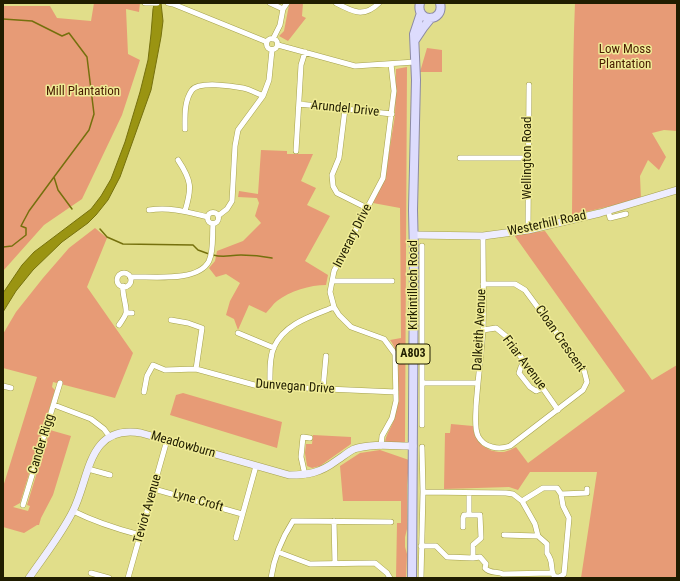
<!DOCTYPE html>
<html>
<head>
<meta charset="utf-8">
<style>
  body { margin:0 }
  #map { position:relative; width:680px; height:581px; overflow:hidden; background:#e1de8a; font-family:"Roboto Condensed",sans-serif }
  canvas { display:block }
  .frame { position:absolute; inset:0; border:4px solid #201d00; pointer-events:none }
</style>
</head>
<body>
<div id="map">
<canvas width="680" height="581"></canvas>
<div class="frame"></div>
</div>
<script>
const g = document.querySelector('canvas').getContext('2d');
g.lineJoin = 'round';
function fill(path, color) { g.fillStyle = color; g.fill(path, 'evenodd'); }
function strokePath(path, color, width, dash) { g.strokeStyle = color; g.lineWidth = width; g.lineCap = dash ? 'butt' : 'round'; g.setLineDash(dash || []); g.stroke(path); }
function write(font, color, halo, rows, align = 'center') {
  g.font = font + ' "Roboto Condensed",sans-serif'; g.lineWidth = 3; g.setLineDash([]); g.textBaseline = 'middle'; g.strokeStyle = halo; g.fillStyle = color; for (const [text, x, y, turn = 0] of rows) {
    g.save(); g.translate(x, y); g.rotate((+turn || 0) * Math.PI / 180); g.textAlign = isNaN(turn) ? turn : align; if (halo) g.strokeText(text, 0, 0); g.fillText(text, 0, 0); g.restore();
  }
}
fill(new Path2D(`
  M94,3H140L139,12L126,9L128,54L140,60L122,115L82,199L44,225L3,271V6H50L57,18L91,21Z
  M291,3H303L302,16L306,18L288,41L279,36L284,31L289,5Z
  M575,3H677V131L664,130L652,133L666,157L659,170L648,160L640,176L641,199L572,215C573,145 572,74 575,3Z
  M427,48L442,50V72H420Z
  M407,67L405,442H385C386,434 392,427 394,419C397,405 400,367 397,354C395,348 393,344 390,340L401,338L400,208L373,203L385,178L395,115L396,69Z
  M261,150L287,151V154H313L301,181L316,188L307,205L330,216L305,261L328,275L326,285C310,285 290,291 277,301C273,304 270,309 266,313L249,305L238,330L234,319L226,315L230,301L240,283L226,274L216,277L209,268L215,261L217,251L243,241L261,223L255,216L259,203L257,198L238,197L239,191L258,194Z
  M95,228L107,238L87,287L133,353L115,398L53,382L52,387L55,390L20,503L13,507L28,511L30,506L27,505L50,430L71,436L53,495L41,518L39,525H37L24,533L3,527V487L37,377L3,368V334L16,312L43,278L69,248Z
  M545,231L652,380L677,365V578H581L597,472H530L518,490L509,487L444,489L445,433H450L451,424L473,426C474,442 487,453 504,452C508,451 512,449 516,447L528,463L625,391L514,235Z
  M183,393L282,422L277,448L170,415L176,395Z
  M313,435L351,437V444L320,466L312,468L307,466L305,453L306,444H312Z
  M380,450L409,460L407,486V529L405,537V547L407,554L406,578H396L397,523H401V501H343L340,466L360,453Z`), '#e79b76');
const water = new Path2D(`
  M155,3H161L163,21L161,37L151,90L120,177L108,200L96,215L88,223L62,242L33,270L16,291L3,312V293L22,265L34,252L91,209L101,196L111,179L125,142L140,92L148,60L151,34L153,9Z`);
fill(water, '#9a9412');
strokePath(water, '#75700d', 1);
strokePath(new Path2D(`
  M3,19L32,21L62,36L69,33L87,57L94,114L89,130L54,177L58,190L72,209
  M100,229L107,237L123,244L193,245L198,250L209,254
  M3,247L12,246L26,235V228L21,226L29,211L54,177
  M213,255C225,258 229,255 241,255C252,255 262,256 272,258`), '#75700d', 1.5);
const street = new Path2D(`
  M145,3H157
  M168,3L173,4L267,42
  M270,3L283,9
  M336,3C353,12 364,18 379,3
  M266.5 44a5.5 5.5 0 1 1 11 0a5.5 5.5 0 1 1-11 0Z
  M273,39L280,25L283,9L287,3
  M278,45L355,66L415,62
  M299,104L392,114
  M345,109L339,158L332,175L333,186L337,193L367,208
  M185,129C185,116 184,101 192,90C199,81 232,86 243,88C249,89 256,93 263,96
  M296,151L301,65L305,52
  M460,158H527
  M178,160C192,181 192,188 185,211
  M149,210C171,207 187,212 208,217
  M608,210L610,218L626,214
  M207.5 218a5.5 5.5 0 1 1 11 0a5.5 5.5 0 1 1-11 0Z
  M218,216L227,209L232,201L235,146L238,130L263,96L269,80L272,50
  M528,230L529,85
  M117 280a7 7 0 1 1 14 0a7 7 0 1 1-14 0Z
  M130,277C150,276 198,283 209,261C214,250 212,235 213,224
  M333,281H392
  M483,284H515L525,290L584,370L587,382L583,390L510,446C499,450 484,448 478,436C474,427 476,415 476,406C478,380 481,355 483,330C484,299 483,267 483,236
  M126,313H132
  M171,320L188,323L202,328L196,369
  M119,325C121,322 125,317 126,313C127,306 122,295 123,286
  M483,330L496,328L507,337L558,410
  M238,333L274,348
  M524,362L521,367L519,373L530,387L536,391L543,388
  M422,383H477
  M3,386L11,388
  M270,387C270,374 269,358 274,347C285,323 312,316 334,307
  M323,389L326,356
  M144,392L147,376L153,365L165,370L196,369L258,386L396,392
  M54,405L91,419L104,429L110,437
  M422,425V246
  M381,446L382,436L392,418L396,401L395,354L384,339L351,327L339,315L334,307L330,292L334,271L383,178L394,91L391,64
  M88,469L110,475
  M305,475L301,457L303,437L310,438
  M154,489L242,514
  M423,492L506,493L513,494L522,501L535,524L538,536L547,544V553C555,564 549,567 554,576C558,578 560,577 564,574L569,518L563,506L561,494L557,488H543L522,501
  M561,494L587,493V489
  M23,505L60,383
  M73,511C95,522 117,529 140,535
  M334,521L335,564
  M463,527V518L464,515H469
  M504,535L538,536
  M236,538L256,466
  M421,546H436L447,557L473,558V545L481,538L480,515H469V493
  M278,552L310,564L375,563L387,573L390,578
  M473,558L480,557L486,564L485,568C490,574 496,571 503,574L552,573
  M91,573L109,578
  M128,578L167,440
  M271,578C274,558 282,538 293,521L391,522
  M421,578L423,492L422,447`);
const secondary = new Path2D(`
  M414,235L483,236L528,230L600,213L677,190
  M29,578C44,556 61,535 73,511C90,478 87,424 141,433L289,475C308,475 320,473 336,461C341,458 348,452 354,449C372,443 394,446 413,446`);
const primary = new Path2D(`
  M420,3C415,23 445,23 440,3
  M415,40L423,28L431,18
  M412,578L414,254L413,210L416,80L414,34L421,13`);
strokePath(street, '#a5a14e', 6);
strokePath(secondary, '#a5a14e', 8);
strokePath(primary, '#8c8aa4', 10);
strokePath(street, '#fff', 5);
strokePath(secondary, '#eeedfe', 7);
strokePath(primary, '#dddcfd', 8);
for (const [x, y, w] of [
  [413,354,34]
]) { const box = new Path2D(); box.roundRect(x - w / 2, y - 10, w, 20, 3); g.fillStyle = '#efeb96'; g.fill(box); strokePath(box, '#201d00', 1); }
write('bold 12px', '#201d00', null, [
  ["A803",413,354]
]);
write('13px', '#491b01', '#efeb96', [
  ["Low Moss",625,50],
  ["Plantation",625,65],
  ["Mill Plantation",83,92]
]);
write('13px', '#201d00', '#efeb96', [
  ["Arundel Drive",345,109,6],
  ["Wellington Road",528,158,-90],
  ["Westerhill Road",547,224,-12],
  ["Inverary Drive",353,236,-63],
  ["Kirkintilloch Road",414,285,-90],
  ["Dalkeith Avenue",480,330,-87],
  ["Cloan Crescent",560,339,55],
  ["Friar Avenue",524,363,53],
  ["Dunvegan Drive",295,387,4],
  ["Cander Rigg",42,444,-73],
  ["Meadowburn",183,445,16],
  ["Lyne Croft",198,501,16],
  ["Teviot Avenue",148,509,-74]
]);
</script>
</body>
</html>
